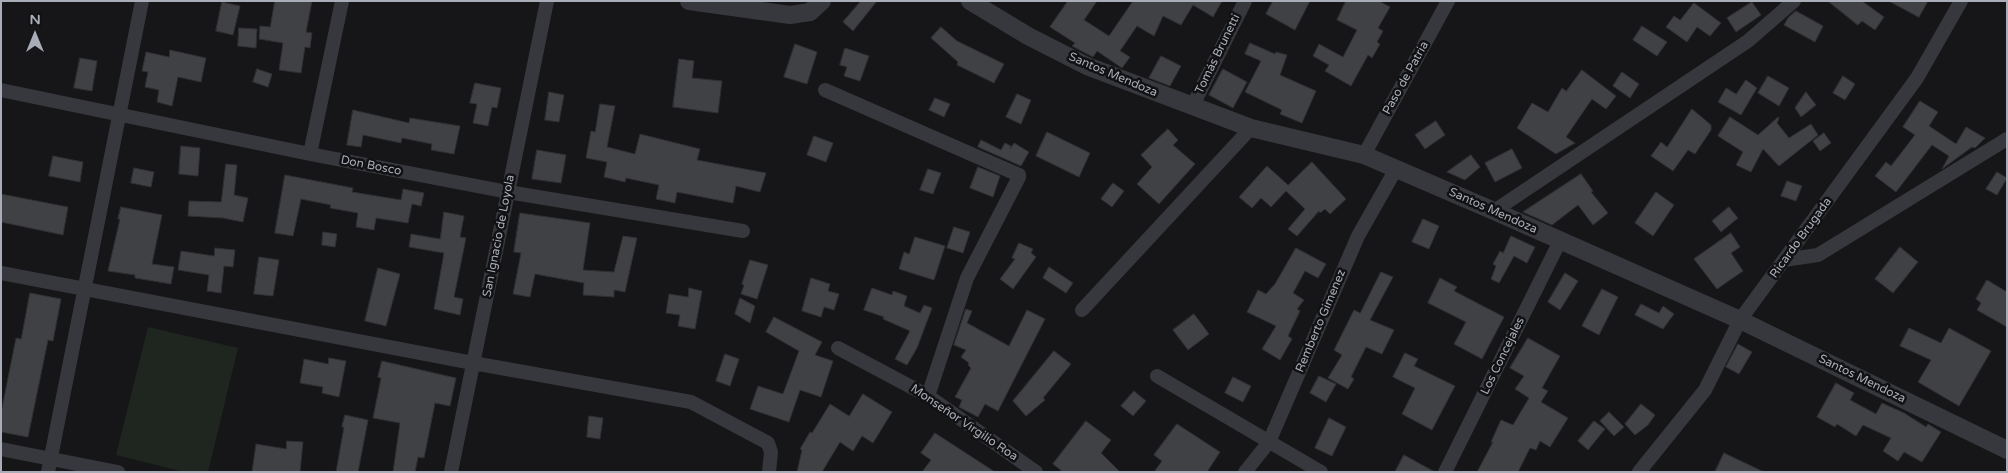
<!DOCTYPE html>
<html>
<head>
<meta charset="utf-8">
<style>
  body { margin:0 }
  #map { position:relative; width:2008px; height:473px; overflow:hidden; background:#161618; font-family:"Varela Round",sans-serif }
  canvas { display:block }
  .frame { position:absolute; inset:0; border:2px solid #a8adb8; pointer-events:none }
  .north { position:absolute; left:10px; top:10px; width:50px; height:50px; -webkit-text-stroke:4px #111113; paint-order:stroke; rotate:0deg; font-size:14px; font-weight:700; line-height:20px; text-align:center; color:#a8adb8 }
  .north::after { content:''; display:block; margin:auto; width:18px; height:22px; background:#a8adb8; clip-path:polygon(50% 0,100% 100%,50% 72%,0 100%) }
</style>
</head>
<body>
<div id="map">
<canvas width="2008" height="473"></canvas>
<div class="frame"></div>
<div class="north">N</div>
</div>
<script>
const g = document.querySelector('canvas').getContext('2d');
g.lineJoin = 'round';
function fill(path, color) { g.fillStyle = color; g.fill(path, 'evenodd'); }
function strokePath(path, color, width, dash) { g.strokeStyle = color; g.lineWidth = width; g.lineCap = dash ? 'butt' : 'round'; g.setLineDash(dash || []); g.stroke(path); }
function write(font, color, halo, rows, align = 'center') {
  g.font = font + ' "Varela Round",sans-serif'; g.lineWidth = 5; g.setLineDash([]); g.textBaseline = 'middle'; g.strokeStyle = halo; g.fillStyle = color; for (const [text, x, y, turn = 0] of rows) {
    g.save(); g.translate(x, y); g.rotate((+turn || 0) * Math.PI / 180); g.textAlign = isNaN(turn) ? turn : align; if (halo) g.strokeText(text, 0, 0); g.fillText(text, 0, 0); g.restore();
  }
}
fill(new Path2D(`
  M148,327L238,348L208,472H184L116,455Z`), '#1e261f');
const building = new Path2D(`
  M275,1H312L306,32L312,33L310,48L305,47L301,73L279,70L283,43L259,39L260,26L270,27Z
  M861,1H877L853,31L843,22Z
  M1068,1H1097L1084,20L1109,36L1133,1H1222L1213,17L1193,5L1181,25L1163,16L1154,36L1137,26L1120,51L1130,57L1122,68L1097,51L1093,57L1072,46L1075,43L1050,27Z
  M1273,1H1310L1295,30L1266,14Z
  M1346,1H1379L1390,7L1378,28L1383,31L1377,42L1380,44L1372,58L1368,55L1351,86L1325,71L1329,65L1313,56L1319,44L1343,57L1357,30L1337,20Z
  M1828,1H1862L1884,17L1875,30L1862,21L1858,25Z
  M1889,1H1928L1919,17Z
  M222,2L240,6L233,35L216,31Z
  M1752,2L1761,15L1736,32L1727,18Z
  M1694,3L1721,23L1710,36L1697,27L1687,42L1666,27L1674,16L1680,20Z
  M1796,11L1823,26L1815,42L1784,25L1788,18Z
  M1642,26L1667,42L1657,56L1633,40Z
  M941,27L957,41L1004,64L994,83L957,65L958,62L931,38Z
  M239,28L257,29L256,48L238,46Z
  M1250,43L1275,54L1276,52L1287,55L1280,75L1316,91L1302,123L1280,114L1282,110L1245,92L1261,61L1245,54Z
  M795,44L817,52L807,84L784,77Z
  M845,48L869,56L860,81L844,76L847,67L840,65Z
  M170,50L206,58L201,82L178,77L172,106L157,102L159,90L145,87L148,72L142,71L146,52L169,57Z
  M1161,56L1181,66L1170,86L1149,78Z
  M80,58L97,61L92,91L74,88Z
  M679,59L694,61L692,78L722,81L718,113L673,107Z
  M257,69L272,74L268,87L253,82Z
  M1223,69L1247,82L1233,108L1209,95Z
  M1582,70L1616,96L1606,109L1592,99L1566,137L1575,143L1556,154L1517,128L1532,103L1548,112L1562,88L1566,91Z
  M1622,72L1639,84L1630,98L1613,86Z
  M1768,76L1789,88L1779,106L1758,93Z
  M1843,76L1855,84L1845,100L1833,93Z
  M1746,80L1757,88L1741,115L1718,102L1726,88L1736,94Z
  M475,83L501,88L497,108L492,107L488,126L473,123L477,104L470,103Z
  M549,92L564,95L559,122L545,120Z
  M1806,92L1816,105L1801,117L1795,108Z
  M1017,94L1031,100L1021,124L1006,117Z
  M935,98L950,104L944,117L929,110Z
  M1920,101L1938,112L1929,126L1956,144L1966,127L1985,138L1975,148L1972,147L1942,169L1949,156L1932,145L1896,192L1875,176L1886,162L1891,166L1915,135L1903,127Z
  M600,104L615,106L607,147L635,154L640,134L700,149L697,160L766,173L760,192L736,186L733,203L677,192L675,203L656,199L659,185L626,178L625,182L604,177L607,162L586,158L591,131L595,132Z
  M1692,109L1711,125V130L1695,154L1688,150L1673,171L1651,156L1661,142L1667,147Z
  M353,110L409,123L410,118L460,126L454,154L431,150L432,144L402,138L401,143L363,135L361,147L347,145Z
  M1730,117L1758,135L1778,117L1779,118L1777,123L1789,138L1811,124L1818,135L1779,166L1763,149L1751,172L1736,165L1743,152L1718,136Z
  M1436,121L1445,135L1425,149L1415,135Z
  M1168,129L1178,140L1173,145L1195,164L1159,204L1137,184L1152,167L1141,155Z
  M1047,132L1090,153L1079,177L1036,156Z
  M1824,133L1831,143L1820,151L1813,141Z
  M814,136L833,143L826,162L807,155Z
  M981,140L1001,150L1005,143L1011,146L1010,149L1014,143L1029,152L1021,166L978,147Z
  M181,146L200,148L198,176L179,174Z
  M1512,149L1522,168L1495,182L1485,163Z
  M537,150L566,155L561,183L532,179Z
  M1471,155L1480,167L1465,180L1447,172Z
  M53,156L83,162L80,182L49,176Z
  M1312,162L1346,199L1330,214L1325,209L1320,213L1319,211L1297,236L1288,229L1305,209L1286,191L1271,207L1261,198L1252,208L1239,197L1267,166L1288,185Z
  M226,164L237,165L234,195L248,198L243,222L223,218L188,216L189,201L221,202Z
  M978,167L1000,176L993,197L970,188Z
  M134,168L154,172L151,187L131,183Z
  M928,169L941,173L933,194L920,190Z
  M1997,172L2007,178L1997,195L1986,189Z
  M1581,174L1593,191L1591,192L1608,213L1593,225L1578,205L1552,225L1523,212Z
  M285,175L353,188L352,192L401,200L403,189L424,193L421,206L412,204L408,223L376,218L374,230L356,227L358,213L330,208L331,205L301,199L293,236L275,233Z
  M1787,181L1802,186L1796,201L1781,196Z
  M1113,183L1124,191L1112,207L1101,199Z
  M1656,192L1674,205L1653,236L1635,223Z
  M1,194L68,207L63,235L1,222Z
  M121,207L162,215L152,264L174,267L171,284L135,278V275L108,271L120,219H118Z
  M1729,207L1738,218L1721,232L1712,221Z
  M444,212L464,216L460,237L466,238L454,297L463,299L460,315L434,309L444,253L409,247L411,234L440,239Z
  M520,213L590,223L583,270L614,272L623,236L637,238L625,292L614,290V297L583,295L584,283L535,274L530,297L513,294L521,253L514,252Z
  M1423,219L1439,226L1429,249L1412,242Z
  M954,227L970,232L963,253L947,248Z
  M323,232L337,234L335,247L322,245Z
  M1731,233L1740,247L1731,253L1743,271L1717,289L1694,259Z
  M1511,236L1535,247L1527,263L1514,256L1499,283L1491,279L1496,266L1493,264L1500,251L1503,253Z
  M915,237L945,246L934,280L899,269L904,252L909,254Z
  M1019,243L1033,249L1031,253L1036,257L1013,289L1000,279L1015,259L1012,258Z
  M1900,247L1918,262L1893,293L1875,279Z
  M215,248L235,250L233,267L224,266L221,293L207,291L209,275L178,270L181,251L214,256Z
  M1296,248L1326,264L1318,278L1305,271L1293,293L1304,300L1297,309L1300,311L1288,336L1292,339L1280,360L1262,349L1276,326L1247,312L1258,290L1266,294L1275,284Z
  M259,257L279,260L273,296L254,294Z
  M750,260L768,265L757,299L741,294L744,285L742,284Z
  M1049,267L1073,283L1066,293L1043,278Z
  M378,268L400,274L386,326L365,321Z
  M1381,272L1393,277L1370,320L1394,330L1382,354L1366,347L1351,377L1354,379L1348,389L1328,378L1342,355L1334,350L1354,310L1360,313Z
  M1565,273L1578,281L1560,310L1548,302Z
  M811,278L830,284L828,291L839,294L834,310L824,307L821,317L802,311Z
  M1440,278L1457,287L1454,291L1504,317L1482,359L1454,344L1466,322L1428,303Z
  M1987,280L2007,292V327L1977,310L1981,303L1976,299Z
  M689,288L702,291L695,329L678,326L680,315L666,313L669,294L688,297Z
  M872,288L892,295L893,291L907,296L904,306L920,313L924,305L932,308L917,348L907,365L895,359L910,331L883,319L884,317L864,310Z
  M1602,289L1618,297L1599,335L1582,326Z
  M30,293L61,299L53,341L48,340L28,437L1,432V413L16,338L21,339Z
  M740,298L755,306L750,323L735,314Z
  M1641,304L1659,313L1663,306L1674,314L1663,329L1635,315Z
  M966,309L972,311L967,323L1009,346L1027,310L1045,319L998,411L985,404L978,417L959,407L962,400L955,397L971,368L968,365L969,363L961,357L966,350L954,345Z
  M1194,314L1209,334L1188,350L1173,330Z
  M774,317L822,342L815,355L833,361L821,397L800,390L789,422L750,409L758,386L783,394L799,351L766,332Z
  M1909,328L1941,343L1949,328L1991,351L1959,406L1918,382L1931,360L1900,346Z
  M1528,338L1560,356L1542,388L1548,391L1541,402L1568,418L1550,447L1540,441L1536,450L1530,448L1518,472H1477L1493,442H1491L1501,420L1513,425L1529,398L1515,389L1524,376L1510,368Z
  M1738,344L1752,352L1739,374L1726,367Z
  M1054,351L1071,364L1043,398L1045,400L1026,416L1013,401Z
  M1405,353L1418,359L1414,366L1455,386L1432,430L1402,414L1415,388L1393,377Z
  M725,354L739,359L730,386L716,381Z
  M329,358L346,361L339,397L322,393L323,387L300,383L304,359L328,364Z
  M382,361L456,378L450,406L435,403L424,458L418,457L415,472H393L400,423L373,418L381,378L378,377Z
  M1319,376L1336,384L1326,402L1310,393Z
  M1233,377L1251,386L1243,402L1225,393Z
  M1836,383L1854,393L1850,400L1876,414L1882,403L1904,413L1926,427L1928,424L1941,432L1922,462L1904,452L1898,461L1883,451L1891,438L1863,425L1856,436L1837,424L1835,427L1817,417Z
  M1134,391L1146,401L1133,416L1121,406Z
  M863,394L892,412L873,443L862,436L853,451L840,442L822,472H797L802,450L800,449L810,432L812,433L830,404L849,416Z
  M1641,404L1655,415L1648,425L1635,435L1625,424Z
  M1609,412L1624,427L1614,436L1600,421Z
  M345,415L368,420L358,472H336L344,427H342Z
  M589,416L603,418L600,439L587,437Z
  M1329,418L1346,427L1332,456L1315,448Z
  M1086,421L1111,440L1101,453L1120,472H1063L1053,464Z
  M1594,421L1605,429L1588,450L1578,441Z
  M1177,424L1220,452L1207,472H1154L1162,461L1154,455Z
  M935,433L995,472H922L931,460L921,453Z
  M287,441L303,442L300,472H252L256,444L286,449Z
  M1724,453L1764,472H1715Z
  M1404,455L1435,472H1395Z`);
fill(building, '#404145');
strokePath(building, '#303034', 1);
strokePath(new Path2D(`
  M1,90L310,154L508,192L743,231
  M825,90L1019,175V177L967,278L928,396
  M1192,107L1245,1
  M310,154L342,1
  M1364,155L1448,1
  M1494,211L1748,41L1794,1
  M1784,260L1818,255L2007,139
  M1,273L473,363L691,402L768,443L771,452L769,472
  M1082,310L1251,128
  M838,348L928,396L1036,472
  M1157,376L1321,472
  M1,449L118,472
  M48,472L142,1
  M451,472L547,1
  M1245,472L1269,442L1358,236L1396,169
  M1445,472L1560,241
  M1639,472L1705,390L1740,320L1917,78L1961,1`), '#37383d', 14);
strokePath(new Path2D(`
  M689,1L790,15L810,12L822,1
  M970,1L1028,36L1087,66L1251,128L1364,155L1494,211L1740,320L2007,450`), '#37383d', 18);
write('12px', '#a8adb8', '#111113', [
  ["Tomás Brunetti",1218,54,-64],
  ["Santos Mendoza",1113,75,23],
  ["Paso de Patria",1406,78,-61],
  ["Don Bosco",371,166,11],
  ["Santos Mendoza",1493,211,24],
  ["San Ignacio de Loyola",499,236,-79],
  ["Ricardo Brugada",1801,238,-54],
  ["Remberto Gimenez",1321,321,-67],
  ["Los Concejales",1503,356,-64],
  ["Santos Mendoza",1862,379,26],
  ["Monseñor Virgilio Roa",964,423,34]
]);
</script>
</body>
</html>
